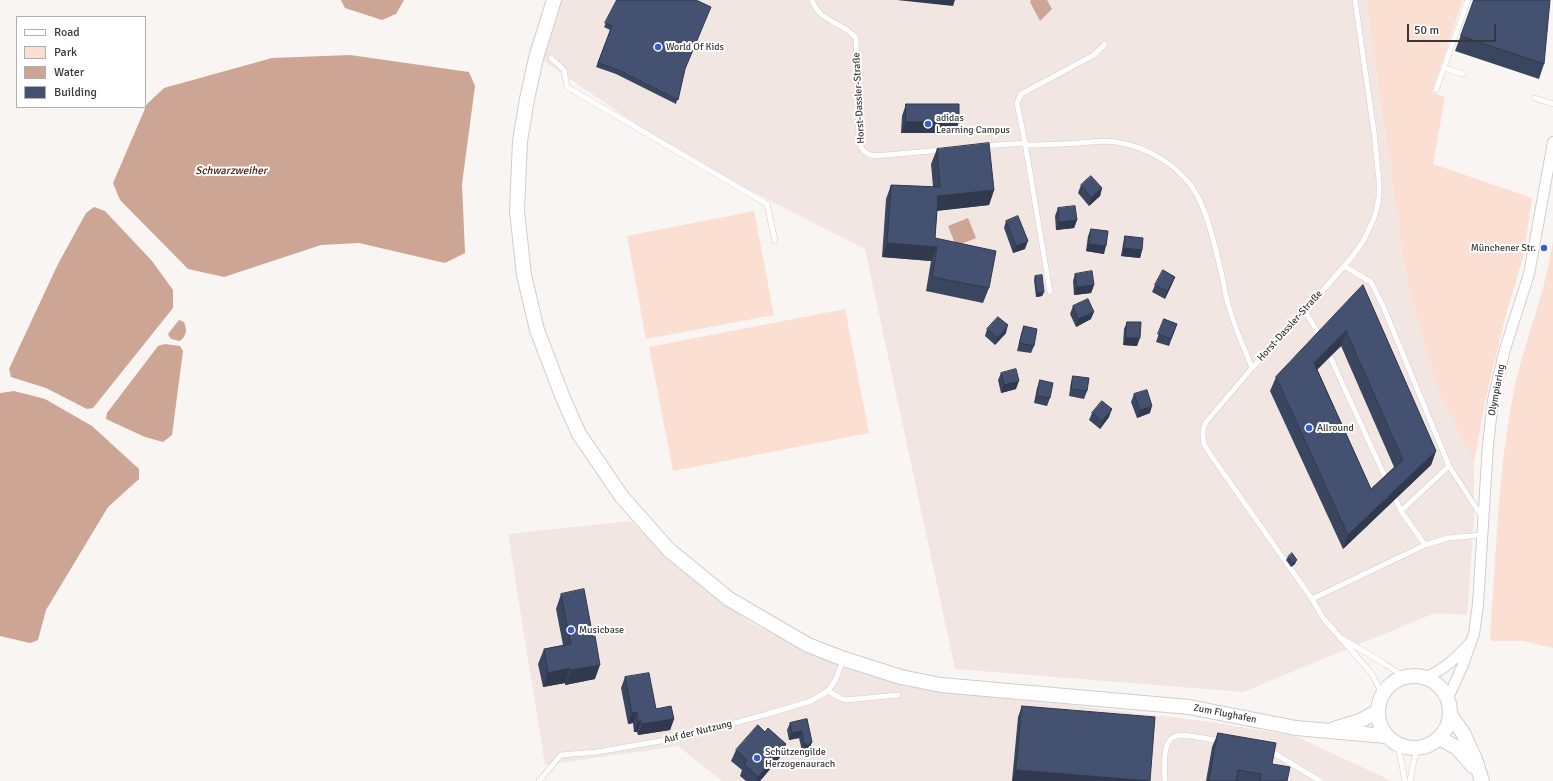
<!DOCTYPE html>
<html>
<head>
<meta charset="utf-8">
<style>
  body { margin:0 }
  #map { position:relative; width:1553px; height:781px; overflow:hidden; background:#f9f5f3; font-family:Signika,sans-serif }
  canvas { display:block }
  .legend { position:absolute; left:16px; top:16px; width:130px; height:92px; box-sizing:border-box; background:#fff; border:1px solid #b0afaf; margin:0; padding:5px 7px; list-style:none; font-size:12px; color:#393737 }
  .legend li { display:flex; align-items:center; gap:8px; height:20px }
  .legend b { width:20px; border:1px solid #b0afaf }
  .scale { position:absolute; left:1407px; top:24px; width:89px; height:18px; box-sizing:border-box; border:2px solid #393737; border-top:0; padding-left:5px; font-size:12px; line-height:14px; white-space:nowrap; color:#393737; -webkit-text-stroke:3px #fff; paint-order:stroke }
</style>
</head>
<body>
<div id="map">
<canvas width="1553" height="781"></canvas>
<ul class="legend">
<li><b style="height:5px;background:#fff"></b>Road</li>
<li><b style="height:11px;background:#fcdfd3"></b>Park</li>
<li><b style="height:11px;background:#cda594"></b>Water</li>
<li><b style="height:11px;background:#445170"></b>Building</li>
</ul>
<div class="scale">50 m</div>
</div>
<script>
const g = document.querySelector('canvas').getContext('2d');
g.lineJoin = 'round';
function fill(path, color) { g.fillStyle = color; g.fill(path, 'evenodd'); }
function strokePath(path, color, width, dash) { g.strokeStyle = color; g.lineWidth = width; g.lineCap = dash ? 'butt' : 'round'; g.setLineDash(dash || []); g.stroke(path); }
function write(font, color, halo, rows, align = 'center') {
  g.font = font + ' Signika,sans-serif'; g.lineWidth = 4; g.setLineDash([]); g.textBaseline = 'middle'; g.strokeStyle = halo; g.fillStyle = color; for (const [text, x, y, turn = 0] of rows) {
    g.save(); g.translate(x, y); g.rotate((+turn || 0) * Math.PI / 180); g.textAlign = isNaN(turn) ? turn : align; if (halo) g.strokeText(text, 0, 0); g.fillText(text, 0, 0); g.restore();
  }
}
fill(new Path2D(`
  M546,0H1366L1407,283L1437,388L1474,462V520L1467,615L1435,613L1243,692L955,669L865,249L686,158L529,51Z
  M631,521L679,568L722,603L753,624L789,642L834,662L920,687L1204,721L1295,736L1392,781H722L678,746L545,765L508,534Z`), '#f2e6e2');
fill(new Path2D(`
  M1366,0H1463L1432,92L1445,97L1433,164L1532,198L1524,254L1506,315L1486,397L1474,462L1437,388L1407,283Z
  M754,211L774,315L646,339L627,236Z
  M1553,240V648L1523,641H1492L1490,638C1496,557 1498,470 1514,390C1522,351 1537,314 1546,276C1549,264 1551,252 1553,240Z
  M845,309L869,433L673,471L649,347Z`), '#fcdfd3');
fill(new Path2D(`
  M341,0H404L396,14L382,20L345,8Z
  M1031,0H1047L1052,9L1040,21L1030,2Z
  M350,55L469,72L475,86L462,184L465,253L445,263L359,243L321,245L224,277L188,269L120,200L113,183L147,104L164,88L272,58Z
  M94,207L105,211L152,261L173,290V308L93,408L87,409L46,388L11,377L9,369L58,264L86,213Z
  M968,218L976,238L956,246L948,226Z
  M179,320L184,322C187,330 187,335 180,341L171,339L168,334Z
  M165,344L180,346L183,351L172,435L163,442L145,437L106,419L107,413L158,346Z
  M14,391L45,399L92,426L139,469V479L108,507L46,610L38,640L30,643L0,636V393Z`), '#cda594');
const lane = new Path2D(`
  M812,0C820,24 843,21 856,38L859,138C860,149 864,154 875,156L942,150
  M1355,0L1374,132L1379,181V197L1375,216L1364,240L1352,257L1305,311L1252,368L1206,422L1203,430V437L1204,444L1210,454L1312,599L1323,618L1372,674L1382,694
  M551,58L564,70L567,87L767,204L775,241
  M1444,68L1463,74
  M1436,90L1468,0
  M1535,98L1553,104
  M1025,143L1017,103L1021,94L1094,55L1105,44
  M1025,145C1043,145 1061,144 1079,143C1092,142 1103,140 1116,142C1148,147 1181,166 1197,195C1208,215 1217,253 1222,276C1224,284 1225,292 1227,300C1233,324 1243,345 1252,368
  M983,146L1025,143L1050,292
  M1344,266L1371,282L1383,306L1449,466L1482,517
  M1305,311L1321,338
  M1327,350L1387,481
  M1393,494L1401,511L1425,545L1448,538L1482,535
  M1401,511L1449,466
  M1312,599L1425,545
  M1343,639L1385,664L1404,677
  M828,691L840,698L846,700L898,695
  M1398,745L1405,781
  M1269,750L1320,781
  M539,781L561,755L597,752L678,738L768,714L811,701L828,691L836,679L843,660
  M1165,781C1162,725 1173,733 1220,741
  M1410,781L1414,760L1418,748`);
const street = new Path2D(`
  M1426,677C1444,670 1456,658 1469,644
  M1448,698L1462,667L1474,634L1478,604L1488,445L1493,400L1505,349L1529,274L1553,142`);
const secondary = new Path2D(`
  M554,0L536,58L527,99L520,141L517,211L524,275L537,330L563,398L579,434L622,497L669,550L729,599L808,645L844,659L901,677L941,685L1189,707L1296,728L1386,736
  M1378 712a36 36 0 1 1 72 0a36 36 0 1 1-72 0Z
  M1451,716L1463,733L1475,759L1482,781
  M1334,729L1360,721L1378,711
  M1440,738L1457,748L1473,766`);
strokePath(lane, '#d0cdcb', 6);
strokePath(street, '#d0cdcb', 12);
strokePath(secondary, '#d0cdcb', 16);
strokePath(lane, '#fff', 5);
strokePath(street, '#fff', 10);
strokePath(secondary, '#fff', 14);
fill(new Path2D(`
  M617,0L685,70L676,104L616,74L596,67L610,30L604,27Z
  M1474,0L1544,64L1539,79L1455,51Z
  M906,104L955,133H901L902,116Z
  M937,149L994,190L989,205L937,211L935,238L989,288L983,303L926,291L931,261L882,257L886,199L891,185L933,187L931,164Z
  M1081,185L1102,188L1100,196L1089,206L1078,193Z
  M1058,208L1077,220L1074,228L1056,230L1055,216Z
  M1006,221L1025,249L1013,253L1004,228Z
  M1091,229L1104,254L1086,251L1088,236Z
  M1125,236L1142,250L1140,258L1121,256L1123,244Z
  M1075,274L1094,285L1091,293L1074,295L1073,281Z
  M1035,276L1044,292L1042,296L1036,297L1034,280Z
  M1175,277L1172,284L1165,299L1152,292L1155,285Z
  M1363,285L1436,451L1431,465L1343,549L1270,391L1276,377ZM1341,346L1394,467L1371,489L1317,369Z
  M1073,306L1091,319L1076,327L1070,314Z
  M1164,319L1177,324L1169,346L1156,342Z
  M1127,322L1137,346L1123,345L1124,329Z
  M1024,326L1034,346L1031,353L1017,351L1021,334Z
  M987,329L1006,333L995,345L985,336Z
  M1001,373L1016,389L1001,393L998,380Z
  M1073,376L1087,391L1084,399L1069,396L1071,383Z
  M1040,380L1050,398L1047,406L1034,403L1037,388Z
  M1134,394L1150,413L1137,418L1131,402Z
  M1092,413L1109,417L1100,429L1089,420Z
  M1288,557L1295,564L1291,567L1286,560Z
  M561,594L595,679L565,685V683L543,687L538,664L544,649L563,645L556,609Z
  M625,677L656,709L674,719L670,730L638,735L637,732H634L633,723L628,724L621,688Z
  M1022,706L1150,781H1012L1018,717Z
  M807,719L812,742L808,752L804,753L803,751H802L799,738L789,740L787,730L790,723Z
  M1218,733L1272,764L1287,781H1206L1212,747Z
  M736,750L782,755L760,781H746L740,776L742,770L731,761Z`), '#3a4660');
fill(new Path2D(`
  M897,0H955L953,6Z
  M906,122H959L955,133H901Z
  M1102,188L1100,196L1089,206L1091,198Z
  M994,190L989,205L933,211L938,196Z
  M1077,220L1074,228L1056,230L1059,222Z
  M1028,241L1025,249L1013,253L1016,246Z
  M887,243L937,247L931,261L882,257Z
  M1089,244L1106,246L1104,254L1086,251Z
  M1124,248L1142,250L1140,258L1121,256Z
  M1175,277L1172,284L1165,299L1167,291Z
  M1094,285L1091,293L1074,295L1077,287Z
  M1044,292L1042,296L1036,297L1037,293Z
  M1094,312L1091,319L1076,327L1078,319Z
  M1008,325L1006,333L995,345L998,338Z
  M1346,331L1341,346L1309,378L1314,363Z
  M1126,338H1140L1137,346L1123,345Z
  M1019,381L1016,389L1001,393L1004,385Z
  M1152,406L1150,413L1137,418L1140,410Z
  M1112,409L1109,417L1100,429L1102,421Z
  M1436,451L1431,465L1343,549L1348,535Z
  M1297,560L1295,564L1291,567L1293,563Z
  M600,665L595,679L565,685L571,670Z
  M570,668L565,683L543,687L548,673Z
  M637,712L633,723L628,724L632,713Z
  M674,719L670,730L638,735L642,724Z
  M638,721H641L637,732H634Z
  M802,731L799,738L789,740L792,733Z
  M812,742L808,752L804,753L806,746L810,743Z
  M806,743L803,751H802L804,744Z
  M786,744L782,755L760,781H756L758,777Z
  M1016,770L1150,781H1012Z`), '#30394e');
const building = new Path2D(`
  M617,0H696L711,7L685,69L678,100L618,70L598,63L612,26L605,23Z
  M1474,0H1550L1544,64L1461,36Z
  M906,104H959V122H906Z
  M989,143L994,190L938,196L935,238L996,251L989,288L932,277L937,247L887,243L891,185L940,187L937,149Z
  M1091,176L1102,188L1091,198L1081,185Z
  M1075,206L1077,220L1059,222L1058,208Z
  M1018,216L1028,241L1016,246L1006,221Z
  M1091,229L1108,231L1106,246L1089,244Z
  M1125,236L1143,238L1142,250L1124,248Z
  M1163,270L1175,277L1167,291L1155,285Z
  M1092,271L1094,285L1077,287L1075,274Z
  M1042,275L1044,292L1037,293L1035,276Z
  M1363,285L1436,451L1348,535L1276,377ZM1346,331L1403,460L1371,489L1314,363Z
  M1088,299L1094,312L1078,319L1073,306Z
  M998,317L1008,325L998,338L987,329Z
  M1164,319L1177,324L1171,339L1158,334Z
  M1127,322H1141L1140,338H1126Z
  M1024,326L1037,329L1034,346L1020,343Z
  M1016,369L1019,381L1004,385L1001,373Z
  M1073,376L1089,378L1087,391L1071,389Z
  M1040,380L1053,383L1050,398L1037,396Z
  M1147,390L1152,406L1140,410L1134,394Z
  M1102,401L1112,409L1102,421L1092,413Z
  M1292,553L1297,560L1293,563L1288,557Z
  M584,589L593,637L595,636L600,665L571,670L570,668L548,673L544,649L571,644L561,594Z
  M649,673L656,709L671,706L674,719L642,724L641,721H638L637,712L632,713L625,677Z
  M1022,706L1155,717L1150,781L1016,770Z
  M807,719L812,742L810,743V745L806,746V743L804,744L802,731L792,733L790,723Z
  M758,725L765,732L768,728L786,744L758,777L744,764L747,760L736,750Z
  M1218,733L1276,743L1272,764L1290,767L1287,781H1260L1261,774L1238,770L1236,781H1209Z`);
fill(building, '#445170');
strokePath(building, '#30394e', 1);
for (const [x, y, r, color] of [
  [658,47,4,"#395bcc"],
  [928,124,4,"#395bcc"],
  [1544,248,4,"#395bcc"],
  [1309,428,4,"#395bcc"],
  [571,630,4,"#395bcc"],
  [757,758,4,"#395bcc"]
]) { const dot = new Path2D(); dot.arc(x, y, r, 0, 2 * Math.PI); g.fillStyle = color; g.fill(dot); strokePath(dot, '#fff', 1.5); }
write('10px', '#393737', '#fff', [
  ["World Of Kids",666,47],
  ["adidas",936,118],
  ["Learning Campus",936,130],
  ["Münchener Str.",1536,248,"right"],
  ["Allround",1317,428],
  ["Musicbase",579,630],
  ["Schützengilde",765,752],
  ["Herzogenaurach",765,764]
], 'left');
write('10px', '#393737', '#fff', [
  ["Horst-Dassler-Straße",859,98,-93],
  ["Horst-Dassler-Straße",1290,326,-48],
  ["Olympiaring",1497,390,-79],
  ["Zum Flughafen",1225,714,11],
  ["Auf der Nutzung",698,732,-14]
]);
write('italic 11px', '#491700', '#fff', [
  ["Schwarzweiher",231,171]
]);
</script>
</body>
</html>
